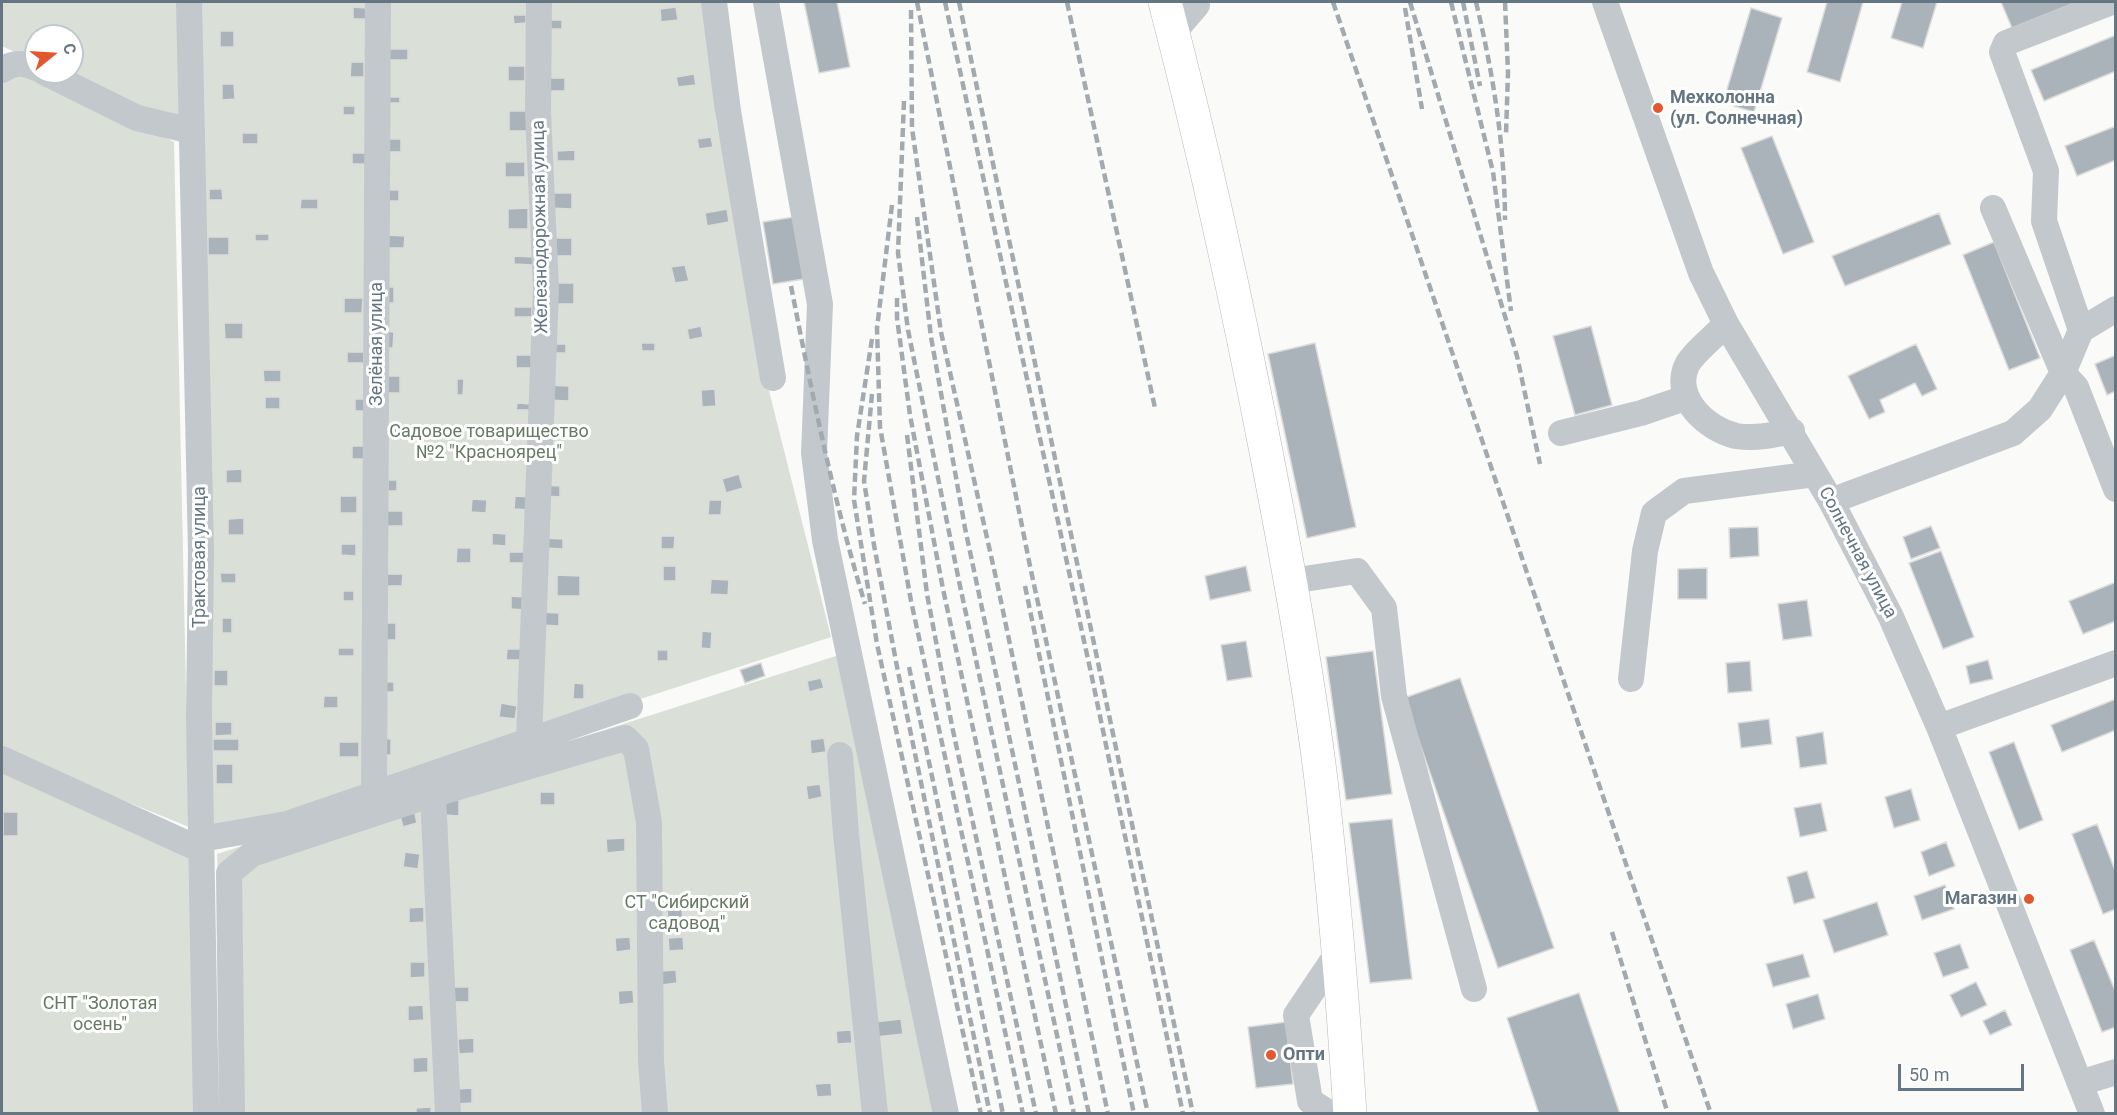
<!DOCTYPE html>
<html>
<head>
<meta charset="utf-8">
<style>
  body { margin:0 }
  #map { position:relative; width:2117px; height:1115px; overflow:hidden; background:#fafaf8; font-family:Roboto,sans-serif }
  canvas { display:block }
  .frame { position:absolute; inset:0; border:3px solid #657683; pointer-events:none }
  .north { position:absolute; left:24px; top:24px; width:60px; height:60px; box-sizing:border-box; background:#fff; border:2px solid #c1c8cd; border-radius:50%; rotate:72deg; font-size:16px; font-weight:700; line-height:24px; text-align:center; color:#657683 }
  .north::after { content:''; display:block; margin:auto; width:21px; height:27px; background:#e4572e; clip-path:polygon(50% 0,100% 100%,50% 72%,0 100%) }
  .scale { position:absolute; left:1898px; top:1064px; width:126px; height:27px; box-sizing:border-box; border:3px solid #657683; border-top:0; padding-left:8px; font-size:18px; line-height:21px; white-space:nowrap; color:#657683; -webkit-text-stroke:4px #fff; paint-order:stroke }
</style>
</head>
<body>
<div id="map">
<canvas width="2117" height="1115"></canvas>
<div class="frame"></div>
<div class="north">С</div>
<div class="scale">50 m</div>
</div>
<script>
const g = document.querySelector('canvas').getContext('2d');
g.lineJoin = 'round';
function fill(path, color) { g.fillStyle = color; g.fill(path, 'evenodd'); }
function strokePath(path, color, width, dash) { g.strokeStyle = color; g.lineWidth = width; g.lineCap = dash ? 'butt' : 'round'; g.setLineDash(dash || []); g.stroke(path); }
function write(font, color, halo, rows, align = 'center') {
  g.font = font + ' Roboto,sans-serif'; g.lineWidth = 6; g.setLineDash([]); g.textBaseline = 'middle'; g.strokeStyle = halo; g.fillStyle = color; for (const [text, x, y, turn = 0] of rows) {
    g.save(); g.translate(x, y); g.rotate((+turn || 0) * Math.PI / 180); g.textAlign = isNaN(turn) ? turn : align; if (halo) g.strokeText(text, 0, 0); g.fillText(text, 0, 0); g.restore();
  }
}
fill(new Path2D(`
  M2,2H181L180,116L140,113L72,72V36H36V62L2,46Z
  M193,2H705L716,120L765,375L831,637L287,814L213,828Z
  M2,55L174,142L189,827L2,751Z
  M839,655L936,1113H228L217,854Z
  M2,771L190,853L203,1113H2Z`), '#dadfd7');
const building = new Path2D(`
  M804,2H837L850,67L819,73Z
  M1827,2H1863L1840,82L1807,72Z
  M1902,2H1937L1923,48L1891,38Z
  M2001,2H2077L2012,28Z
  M353,7L366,8V19H353Z
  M676,7L678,20L661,22L660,9Z
  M1751,8L1782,18L1754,112L1723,103Z
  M513,15H526V23L514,24Z
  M550,20H562V29H551Z
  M220,31H234V47H220Z
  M2116,35V71L2044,101L2031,70Z
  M389,49H408V60H389Z
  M351,62H364V77H350Z
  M508,66H525V81H508Z
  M694,74L696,85L678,87L676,77Z
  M547,78H565V91H547Z
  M222,84H234L235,99L222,100Z
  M383,97H400V103H383Z
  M343,106H355V115H343Z
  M509,111H527V131H509Z
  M2116,126V160L2077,176L2065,146Z
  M242,133H258V144H242Z
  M1772,136L1814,242L1783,254L1741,148Z
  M711,137L713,147L699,149L697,139Z
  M386,139H401V152H386Z
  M575,150V161H557V151Z
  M352,153H367V164H352Z
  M505,162H525V177H505Z
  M209,189H222L223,200H209Z
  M389,190H399V201H388Z
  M550,193H572V209L550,208Z
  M301,199H318V209H300Z
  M528,208V229H508V209Z
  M727,209L729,222L707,226L705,213Z
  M1939,213L1951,244L1845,286L1832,256Z
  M794,217L804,279L773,284L763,222Z
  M255,234H269V241H255Z
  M386,235L405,236L404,248H385Z
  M208,237H229V255H208Z
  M553,238H572V256H553Z
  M1994,242L2040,358L2009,370L1963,255Z
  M514,256L533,257V265L514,264Z
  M685,265L689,281L675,283L671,267Z
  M556,283H574V304H556Z
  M384,287H394V303H384Z
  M344,298H363L362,313H344Z
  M514,307H532V317H514Z
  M224,323H243V339H225Z
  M701,326L703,337L689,340L687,329Z
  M1591,326L1612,405L1575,415L1553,336Z
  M382,331L394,332L393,348H381Z
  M641,343H655V351H642Z
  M1315,343L1356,527L1307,538L1268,354Z
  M552,344H566V353H552Z
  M1916,344L1937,389L1922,396L1915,383L1880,400L1885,412L1869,419L1848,376Z
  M347,352H364V363H347Z
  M516,355H531L532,368H516Z
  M2116,355V391L2107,395L2095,364Z
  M263,370H281V382H264Z
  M383,376H400V393H383Z
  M457,379H464L463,395H457Z
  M547,385L569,386V401L547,400Z
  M715,389L716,406L702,407L701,390Z
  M265,397H280V409H265Z
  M355,399H366V411H355Z
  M517,403L532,404L531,410H516Z
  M386,425H399V438H386Z
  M352,446H364V459H352Z
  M518,451H531L530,462L517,461Z
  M242,469V483H226V470Z
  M739,474L743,488L726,493L722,479Z
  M388,480H397V491H388Z
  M544,485L560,486V497L544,496Z
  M340,496H357V513H340Z
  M515,496L530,497V510L514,509Z
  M472,499L487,500L486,513L471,512Z
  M709,500H722L721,515H708Z
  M386,511H403V526H386Z
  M244,518V535H228V519Z
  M1931,526L1940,548L1911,559L1903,537Z
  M1758,527L1759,556L1730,558L1729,528Z
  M492,533L506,534V546L492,545Z
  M661,536H675L674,549H661Z
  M543,538L563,539V549L543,548Z
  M341,544H356V556L341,555Z
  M457,548H471V563H456Z
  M1941,551L1974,637L1943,649L1909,563Z
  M509,552H526V563H509Z
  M663,566H676V581H663Z
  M1246,566L1251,591L1210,600L1205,576Z
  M1707,568V599H1678V569Z
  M220,573H236V583H221Z
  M386,574H403L402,586H385Z
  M557,575L580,576V596H557Z
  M711,579L729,580L728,595L710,594Z
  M2116,582V621L2083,634L2069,601Z
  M343,591H354V601H343Z
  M511,596L525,597V610L511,609Z
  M1807,600L1812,636L1783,640L1778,604Z
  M542,612L559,613V626L541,625Z
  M222,618H232V633H222Z
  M382,623H396V640H382Z
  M702,631L712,632L711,649L701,648Z
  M1246,641L1252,677L1227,681L1221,645Z
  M338,648H354V656H338Z
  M507,649H525V660H506Z
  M657,650H668V661H657Z
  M1373,651L1392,794L1346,800L1326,657Z
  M1988,660L1993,679L1970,684L1966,666Z
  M1750,661L1752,691L1728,693L1726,663Z
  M761,663L765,676L745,683L740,670Z
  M214,670H228V686H214Z
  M821,678L824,688L809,692L807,681Z
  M1460,678L1554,948L1498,968L1404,698Z
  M380,682H394V692H380Z
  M574,683L584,684V699H573Z
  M324,696H338V708H323Z
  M2116,699V730L2062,752L2051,725Z
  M501,703L517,706L515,719L499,717Z
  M1769,719L1772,744L1741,748L1738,723Z
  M215,722H232V735L215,736Z
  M1823,732L1827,764L1800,768L1796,737Z
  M378,738L391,739V755H378Z
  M824,738L826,752L811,754L810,740Z
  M213,739H239V751H213Z
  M339,742H359V757H339Z
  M2014,742L2043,820L2019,830L1989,752Z
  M216,764H233V784H216Z
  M820,784L822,797L808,800L806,786Z
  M1911,789L1920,820L1894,828L1885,797Z
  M540,792H555V805H540Z
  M444,800H459V816L444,815Z
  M1821,803L1827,831L1800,837L1794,808Z
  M414,809L417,823L403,827L399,812Z
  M3,812H18V836H3Z
  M1392,819L1412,979L1370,983L1349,823Z
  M2097,824L2116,873V909L2103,914L2072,834Z
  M625,838V851L607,853L606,839Z
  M1946,842L1955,866L1929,876L1921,852Z
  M405,852L420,854L418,869L403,867Z
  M1807,871L1815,898L1794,904L1787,877Z
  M1945,885L1954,909L1922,920L1914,896Z
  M1877,902L1888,935L1834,953L1823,920Z
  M424,907V922L409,923V908Z
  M682,908L683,921L668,922L667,909Z
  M630,937L631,950L616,952L615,938Z
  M683,937L684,950L669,951L668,938Z
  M2094,940L2116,993V1027L2102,1032L2070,950Z
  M1960,944L1969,968L1943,977L1934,953Z
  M1803,954L1810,977L1773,987L1766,964Z
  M410,962H425V977L410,978Z
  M676,970L677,983L662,985L661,971Z
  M1976,982L1987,1005L1961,1017L1950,995Z
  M454,987H469V1002H454Z
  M633,990L634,1003L619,1005L618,991Z
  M1579,993L1620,1114H1539L1507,1018Z
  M1818,994L1825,1019L1793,1029L1786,1004Z
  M423,1005L424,1020L408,1021V1006Z
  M2005,1010L2012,1025L1990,1035L1983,1021Z
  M901,1019L903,1034L876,1037L874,1022Z
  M1286,1022L1293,1084L1256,1088L1248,1027Z
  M851,1030L852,1043L837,1044L836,1031Z
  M474,1038V1053L459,1054L458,1039Z
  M428,1057V1072L413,1073V1058Z
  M831,1083L832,1096L817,1097L815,1084Z
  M472,1088V1103L457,1104V1089Z
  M431,1107V1114H416V1108Z`);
fill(building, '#aab3b9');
strokePath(building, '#dcdcda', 1.5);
const highway = new Path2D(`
  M1165,2C1205,155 1239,311 1269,467C1289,570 1308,675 1321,780C1334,891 1343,1002 1350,1114`);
strokePath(highway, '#b4b9bd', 34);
strokePath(new Path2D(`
  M189,2L201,552L199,717L206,1114
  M714,2L728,111L773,378
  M766,2L820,304L814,453L825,540L946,1114
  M1605,2L1701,273L1726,324L1831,501L1891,617L1939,727L2092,1114
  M1173,33L1197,5L1196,2
  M2,70C13,62 23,62 36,68
  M44,72L137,118L192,131
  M1993,208L2063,373L2076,387L2116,489
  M1726,324C1716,335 1693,353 1687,365C1672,397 1706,429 1736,436C1755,439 1774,435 1792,431
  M2081,330L2044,221L2046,171L2002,52L2006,43L2112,2
  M1561,433L1641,413L1685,398
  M1831,501L2013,433L2040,409L2063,373L2081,330L2116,309
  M1291,581L1357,571L1384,608L1394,696L1474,989
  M1631,679L1645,551L1654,513L1684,491L1815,474
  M1939,727L2116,663
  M529,740L546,288L538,113L539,2
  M840,755L846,834L875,1114
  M2,759L201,850
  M374,795L378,2
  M433,795L448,1114
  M201,839L287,824L630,706
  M2080,1083L2116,1072
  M232,1114L229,873L252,854L421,798L625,738L636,749L649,822L651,1061L655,1114
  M1331,1114L1310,1101L1296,1015L1339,951`), '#c3c8cc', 26);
strokePath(highway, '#fff', 33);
strokePath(new Path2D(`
  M917,2L1030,566L1148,1114
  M945,2L1091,673L1183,1114
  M959,2L1193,1114
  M1067,2L1155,408
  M1333,2L1711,1114
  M1410,2L1517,356L1540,464
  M1451,2L1493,172L1511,311
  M1463,2L1480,86
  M1476,2C1493,73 1505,146 1505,220
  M1505,2L1508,72L1506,135
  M1405,8L1422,109
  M911,10L912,128L941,332L998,587L1108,1114
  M904,101L898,253L908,330L960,586L1074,1114
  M892,205L877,328L880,427L911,601L1023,1114
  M917,217L931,337L965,528L1089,1114
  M791,286C812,393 833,499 865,604
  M897,298V318L910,415L943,589L1056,1114
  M872,339L857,436L854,500L877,644L981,1114
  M872,394L864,481L874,545L898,672L990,1114
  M907,435L927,594L952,726L1036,1114
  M1025,586L1134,1114
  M909,667L1003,1114
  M1612,932L1668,1114`), '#a2aab0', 4.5, [9, 4.5]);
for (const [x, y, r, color] of [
  [1658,108,6,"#e4572e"],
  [2029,899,6,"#e4572e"],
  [1271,1055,6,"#e4572e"]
]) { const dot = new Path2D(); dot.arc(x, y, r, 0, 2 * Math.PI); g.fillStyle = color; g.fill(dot); strokePath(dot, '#fff', 2); }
write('bold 18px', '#657683', '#fff', [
  ["Мехколонна",1670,98],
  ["(ул. Солнечная)",1670,119],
  ["Магазин",2017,899,"right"],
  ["Опти",1283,1055]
], 'left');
write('18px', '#657683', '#fff', [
  ["Железнодорожная улица",541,227,-91],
  ["Зелёная улица",377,344,-90],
  ["Солнечная улица",1857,553,62],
  ["Трактовая улица",200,557,-90]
]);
write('18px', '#687a64', '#fff', [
  ["Садовое товарищество",489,432],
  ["№2 \"Красноярец\"",489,453],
  ["СТ \"Сибирский",687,903],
  ["садовод\"",687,924],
  ["СНТ \"Золотая",100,1004],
  ["осень\"",100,1025]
]);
</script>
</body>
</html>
